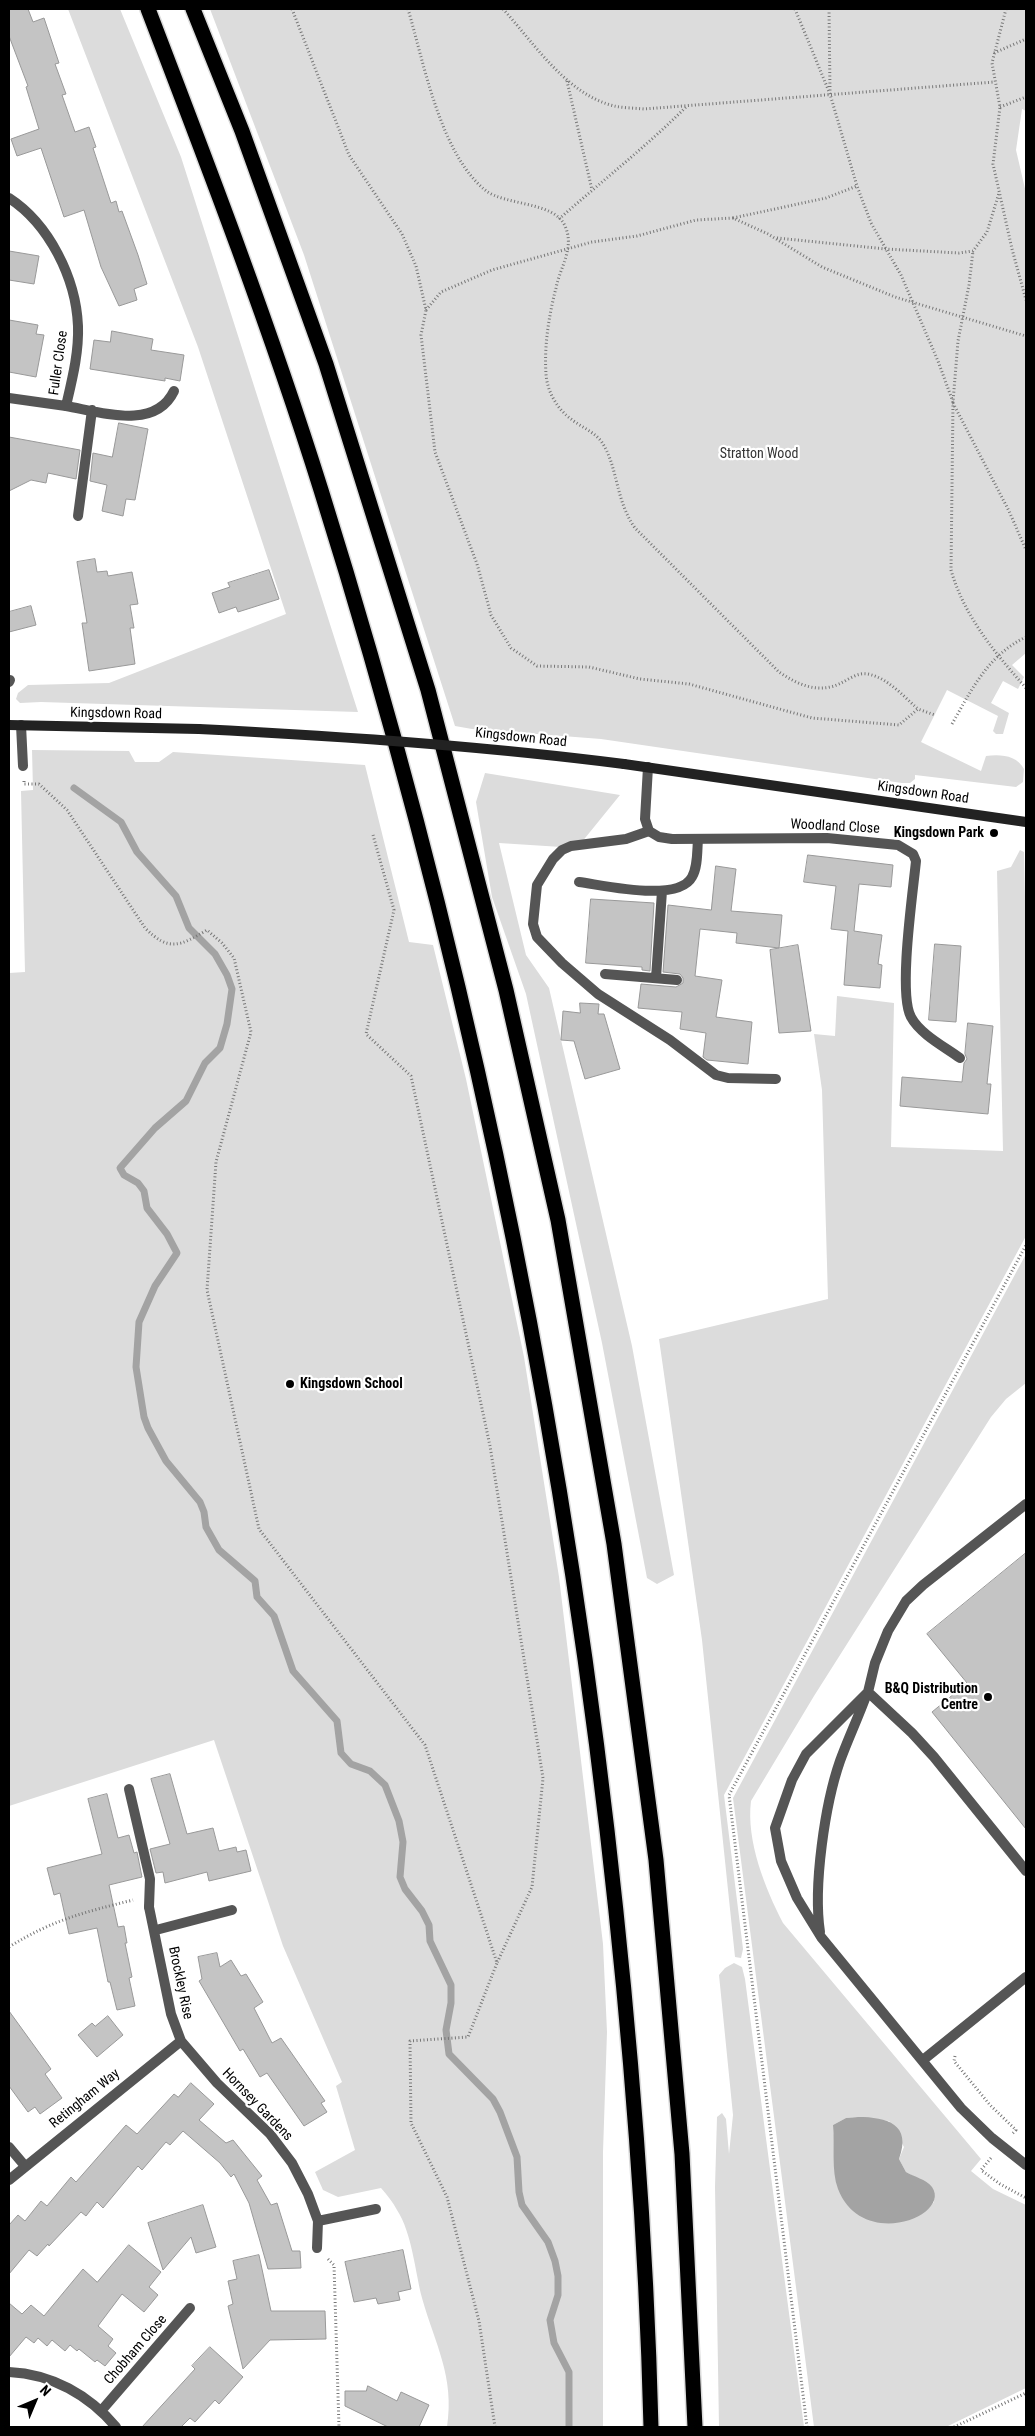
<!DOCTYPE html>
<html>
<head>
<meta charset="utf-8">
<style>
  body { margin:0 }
  #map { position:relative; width:1035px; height:2436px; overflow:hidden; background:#fff; font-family:"Roboto Condensed",sans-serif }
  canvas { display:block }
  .frame { position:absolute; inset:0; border:10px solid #000; pointer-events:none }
  .north { position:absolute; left:10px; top:2376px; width:50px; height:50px; -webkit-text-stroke:4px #fff; paint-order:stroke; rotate:45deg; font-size:14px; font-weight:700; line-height:20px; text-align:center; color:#000 }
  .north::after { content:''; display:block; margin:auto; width:18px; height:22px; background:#000; clip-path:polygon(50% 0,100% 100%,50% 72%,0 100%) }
</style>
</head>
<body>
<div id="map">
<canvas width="1035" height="2436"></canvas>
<div class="frame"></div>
<div class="north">N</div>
</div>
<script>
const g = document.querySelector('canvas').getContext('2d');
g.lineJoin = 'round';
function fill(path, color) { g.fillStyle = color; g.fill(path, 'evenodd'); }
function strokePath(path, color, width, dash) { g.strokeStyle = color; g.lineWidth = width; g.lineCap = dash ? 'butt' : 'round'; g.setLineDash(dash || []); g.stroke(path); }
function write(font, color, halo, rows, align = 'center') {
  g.font = font + ' "Roboto Condensed",sans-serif'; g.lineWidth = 4.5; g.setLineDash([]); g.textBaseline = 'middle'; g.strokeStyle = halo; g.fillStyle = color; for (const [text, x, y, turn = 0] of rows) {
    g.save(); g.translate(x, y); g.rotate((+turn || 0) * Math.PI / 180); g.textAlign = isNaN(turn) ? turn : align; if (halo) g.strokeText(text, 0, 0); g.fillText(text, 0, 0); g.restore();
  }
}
fill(new Path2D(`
  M68,9H120L181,157L358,712L41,702L20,703L16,699L18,693L28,685L109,683L286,614L198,347Z
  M210,9H1026V111L1022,109L1016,150L1026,193V653L1012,665L1024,677L1018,689L1003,681L991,703L1009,713L1003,734H996L993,731L998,716L947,690L921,742L981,771L986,756C1000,754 1017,755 1024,769L1023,782L1016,787L915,775V779L910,783H902L601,739L472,729L455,726L304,255Z
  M32,750L129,751L135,762H159L173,752L365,765L409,942L433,945L466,1079L524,1357L559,1577L603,1944L607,2032L603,2152V2427H447C455,2377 435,2344 422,2298C415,2271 412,2233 397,2210C393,2202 387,2195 381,2188L338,2197L323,2190L315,2172L355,2150L336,2086L342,2082L283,1946L214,1740L9,1806V973L25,972L21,791L33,790Z
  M485,773L620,795L577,848L499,843L526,955L549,988L632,1346L674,1575L657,1584L647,1578L602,1343L526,994L492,897L476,802Z
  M1020,850L1024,852L1026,943V1236L724,1795L743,1949L741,1958L735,1957L702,1640L659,1339L828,1299L822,1090L814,1034L835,1036L837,996L894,1003L891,1147L1003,1151L997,871L1011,867Z
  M1026,1254V1383L1006,1399L991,1417L814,1696L751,1801C746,1841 765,1888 783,1923L981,2159L971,2171L993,2189L1026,2205V2388L946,2427H814L733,1798ZM858,2117L889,2121L904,2147L899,2159L906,2172C919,2180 937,2183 934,2202L928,2209L908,2220L835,2146L833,2125L846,2118Z
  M734,1963L742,1967L745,1979L804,2427H719L715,2187L717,2117L722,2113L726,2119L729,2154L733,2115L719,1975L725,1968Z`), '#dcdcdc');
fill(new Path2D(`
  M858,2117C887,2117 912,2124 899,2159L906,2172C914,2177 926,2179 932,2187C952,2216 862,2251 838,2189C831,2170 835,2146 833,2125L846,2118Z`), '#a3a3a3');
strokePath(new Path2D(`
  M74,788L121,822L137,852L176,896L189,928L215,954L227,975L232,989L227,1024L220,1048L205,1063L186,1101L155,1128L120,1168L124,1175L138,1183L144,1191L147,1208L167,1234L177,1253L155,1286L139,1322L136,1367L144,1417L148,1428L166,1461L200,1502L204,1512L206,1527L219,1550L255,1581L257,1597L274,1616L293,1671L337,1721L341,1753L351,1764L370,1771L385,1785L399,1821L403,1842L400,1877L405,1889L422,1911L429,1925L430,1941L451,1985V2003L446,2030L449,2054L493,2099L500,2112L517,2157L519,2192L522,2205L548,2242L555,2261L558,2276V2295L550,2320L554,2343L569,2372V2427`), '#a3a3a3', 7);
const building = new Path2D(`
  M9,9H28L33,22L44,18L59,63L55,64L66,94L62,95L75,132L89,127L96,147L93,148L111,203L116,201L119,212L122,211L138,255L147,284L134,289L137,300L119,306L101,267L84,210L64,217L41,148L17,156L11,139L39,129L26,87L28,86L9,36Z
  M9,251L39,256L34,284L9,280Z
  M9,320L38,325L36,334L44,335L36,377L9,372Z
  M112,331L153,339L151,350L184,355L180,381L165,378V381L90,369L94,340L110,342Z
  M119,423L148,429L135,500L126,499L123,516L102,511L107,485L90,481L93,453L112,457Z
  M9,437L80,450L76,479L48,473L46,483L31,480L9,491Z
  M95,559L97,572L107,571L108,576L132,572L138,604L130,605L134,628H130L135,664L89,671L82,623H87L77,562Z
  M269,570L279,599L238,612L236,607L219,613L212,593L230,587L228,583Z
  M31,606L36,625L9,632V612Z
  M808,855L893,865L891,887L859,884L854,931L882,935L878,964L882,965L880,988L844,985L848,931L831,929L836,886L804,882Z
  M716,866L736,869L731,911L782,915L779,948L736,943L737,933L700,929L695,976L722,980L716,1017L752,1022L748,1064L707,1060L703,1057L706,1033L680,1029L682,1012L638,1008L641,984L676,987L683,983V978L680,974L663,972L668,905L711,910Z
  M591,899L654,903L650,971L642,970V967L586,963Z
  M935,944L961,946L956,1022L929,1020Z
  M798,945L811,1031L779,1033L770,950Z
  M580,1003L599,1004L598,1014H604L620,1069L585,1079L574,1041L561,1040L563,1011L580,1013Z
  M968,1023L993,1026L987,1084H991L988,1114L900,1106L902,1077L962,1082L964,1063L967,1059L965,1054Z
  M1026,1553V1829L932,1712L967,1683L927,1634Z
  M170,1774L187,1834L213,1828L219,1851L236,1847L237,1852L246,1850L251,1871L209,1881L207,1872L165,1883L163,1872L156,1873L150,1849L170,1844L151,1779Z
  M107,1794L118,1838L129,1835L134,1853L137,1852L142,1877L109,1885L118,1927L124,1926L127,1943H125L132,1977L129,1978L135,2006L117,2010L110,1982H108L97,1928L69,1934L60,1893L54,1895L47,1868L102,1854L88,1799Z
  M217,1953L220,1967L231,1960L241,1976L246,1974L263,2002L254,2008L272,2043L281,2038L325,2101L321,2103L327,2112L304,2126L267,2073L260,2077L243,2049L240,2051L199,1981L202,1979L198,1957Z
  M9,2011L51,2069L45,2074L62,2098L40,2114L35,2107L28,2112L9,2086Z
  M108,2016L123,2035L97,2057L78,2035L92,2023L95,2026Z
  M191,2083L214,2104L199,2120L226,2143L233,2140L262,2176L257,2180L271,2205L277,2203L292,2251H300L301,2268L268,2269L249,2203L234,2174L231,2177L220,2163L183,2131L170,2145L166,2142L142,2170L138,2166L103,2208L97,2202L86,2216L81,2212L49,2246L48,2244L37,2256L29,2250L9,2274V2225L18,2215L25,2221L41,2201L47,2206L71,2177L76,2182L126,2125L137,2134L174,2094L178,2097Z
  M203,2205L216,2247L196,2253L191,2237L163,2270L148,2223Z
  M129,2245L161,2272L149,2287L158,2295L144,2312L122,2294L98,2326L113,2339L108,2346L116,2353L105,2366L97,2360L95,2362L79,2349L77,2351L70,2345L65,2351L52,2340L47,2346L38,2338L34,2343L26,2337L9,2357V2303L22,2314L31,2305L44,2316L83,2269L97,2282Z
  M403,2250L411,2289L398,2292L400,2300L378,2304L376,2298L354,2302L345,2262Z
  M259,2255L271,2311H325L326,2339L270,2340L243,2369L228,2306L233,2304L228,2281L237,2279L233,2261Z
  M210,2347L243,2377L219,2404L215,2400L195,2422L190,2418L181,2427H142L195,2369L192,2366Z
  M368,2386L397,2401L401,2392L429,2405L419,2427H388L345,2406V2391H366Z`);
fill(building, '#c4c4c4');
strokePath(building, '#999', 1);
const highway = new Path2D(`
  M148,9C209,168 270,327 321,490C458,927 554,1375 607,1830C630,2029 646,2227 651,2427
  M193,9L242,131L326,364L428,690L506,990L558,1220L614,1544L656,1860L682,2154L695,2427`);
strokePath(highway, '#dbdbdb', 18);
strokePath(new Path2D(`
  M292,9L349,155L402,234L416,266L426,310L421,335L435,452L477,564L491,615L511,648L537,666L589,667L640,679L689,684L812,718L899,725L918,709L935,715
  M408,9C424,63 440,153 485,190C505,206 554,201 565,226C575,248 560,267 556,288C549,315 544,346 546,374C547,391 557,409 571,419C581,427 593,431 601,441C618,465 615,500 635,528L779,672C797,684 817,694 839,684C848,680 857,672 868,674C888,678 903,696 918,709
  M503,9C534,43 566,94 614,106C623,108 634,108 644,109L994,82
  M795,9L830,94L857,186L871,223L901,275L938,361L953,402L958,341L969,285L973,251
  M829,9L830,91
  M1006,9L992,63L1000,107L993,164L1012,249L1026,300
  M994,53L1026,39
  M567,81L592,190
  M1000,107L1026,97
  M733,218L826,198L857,186
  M559,219C602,181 647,146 687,106
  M777,238L886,249L959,253L973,251L987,232L999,193
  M426,310L441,292L492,270L592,242L637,236L696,220L733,218L768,234L822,267L895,297L1026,336
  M953,402L951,570C964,616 995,653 1026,688
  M953,403L1009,511L1026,550
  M952,724C972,689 988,655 1026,637
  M24,781V784H39L67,810L145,928C169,952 180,946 207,930L222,943L234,958L251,1032L216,1162L207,1290L259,1529L425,1745L497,1963L468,2037L410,2041L411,2123L447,2197L479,2321L495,2427
  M373,835L394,910L366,1034L411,1076L490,1446L543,1778L532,1887L497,1963
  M9,1947C52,1920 85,1912 133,1900
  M955,2056L954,2061L990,2105L1016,2130L1012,2134
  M991,2158L981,2170L1000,2184L1026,2198
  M328,2259L334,2265L339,2427
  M807,2427L729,1795L1026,1245
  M954,2427L1026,2393`), '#777', 3, [1, 2.5]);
strokePath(new Path2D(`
  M66,406C100,412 155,431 174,391
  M78,516L92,410
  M9,682L10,680
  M21,725L23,766
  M649,831L626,839L571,846L562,850L553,859L537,885L533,924L537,937L562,963L598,994L670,1040L716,1075L728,1078L776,1079
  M579,882C603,885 678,903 692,877C698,867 697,851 698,839
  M605,974L677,980
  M656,978L662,891
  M1026,1504L923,1585L906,1601L888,1631L875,1663L868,1692L912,1733L934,1757L1026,1871
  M868,1692L806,1754L792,1780L775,1828L781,1861L797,1898L821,1937L961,2108L992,2138L1026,2165
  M129,1789L150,1879L149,1907
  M820,1932C813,1886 825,1804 840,1761C848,1739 858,1718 866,1696
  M923,2060L1026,1977`), '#555', 10);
strokePath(new Path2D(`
  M9,198C49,224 76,278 78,326C79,353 72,380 66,406L9,398
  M648,767L645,819L649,831L659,837L672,839L827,838L898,845L913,854L916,861C913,892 898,994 911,1017C920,1034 945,1047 960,1058
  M149,1907L171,2014L181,2041L217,2083L270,2134L292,2163L308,2194L318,2221L317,2248
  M156,1930L232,1910
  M9,2147L25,2166
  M9,2180L181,2041
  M318,2221L376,2209
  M9,2372C52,2374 89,2395 116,2427
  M101,2411L190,2308`), '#555', 10);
strokePath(new Path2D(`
  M9,725L199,729
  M624,764L1026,822`), '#222', 10);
strokePath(highway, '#000', 15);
strokePath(new Path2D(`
  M199,729C341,736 483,746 624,764`), '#222', 10);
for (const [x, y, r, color] of [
  [994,833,5,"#000"],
  [290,1384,5,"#000"],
  [988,1697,5,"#000"]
]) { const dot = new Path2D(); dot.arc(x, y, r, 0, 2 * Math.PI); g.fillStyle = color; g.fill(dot); strokePath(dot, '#fff', 2); }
write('14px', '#000', '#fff', [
  ["Fuller Close",59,363,-82],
  ["Kingsdown Road",116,714,1],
  ["Kingsdown Road",521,738,6],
  ["Kingsdown Road",923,793,8],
  ["Woodland Close",835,827,3],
  ["Brockley Rise",180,1983,78],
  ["Retingham Way",85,2099,-39],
  ["Hornsey Gardens",257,2105,46],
  ["Chobham Close",136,2350,-49]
]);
write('14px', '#333', '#fff', [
  ["Stratton Wood",759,454]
]);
write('bold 14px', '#000', '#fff', [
  ["Kingsdown Park",984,833],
  ["Kingsdown School",300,1384,"left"],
  ["B&Q Distribution",978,1689],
  ["Centre",978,1705]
], 'right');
</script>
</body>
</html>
